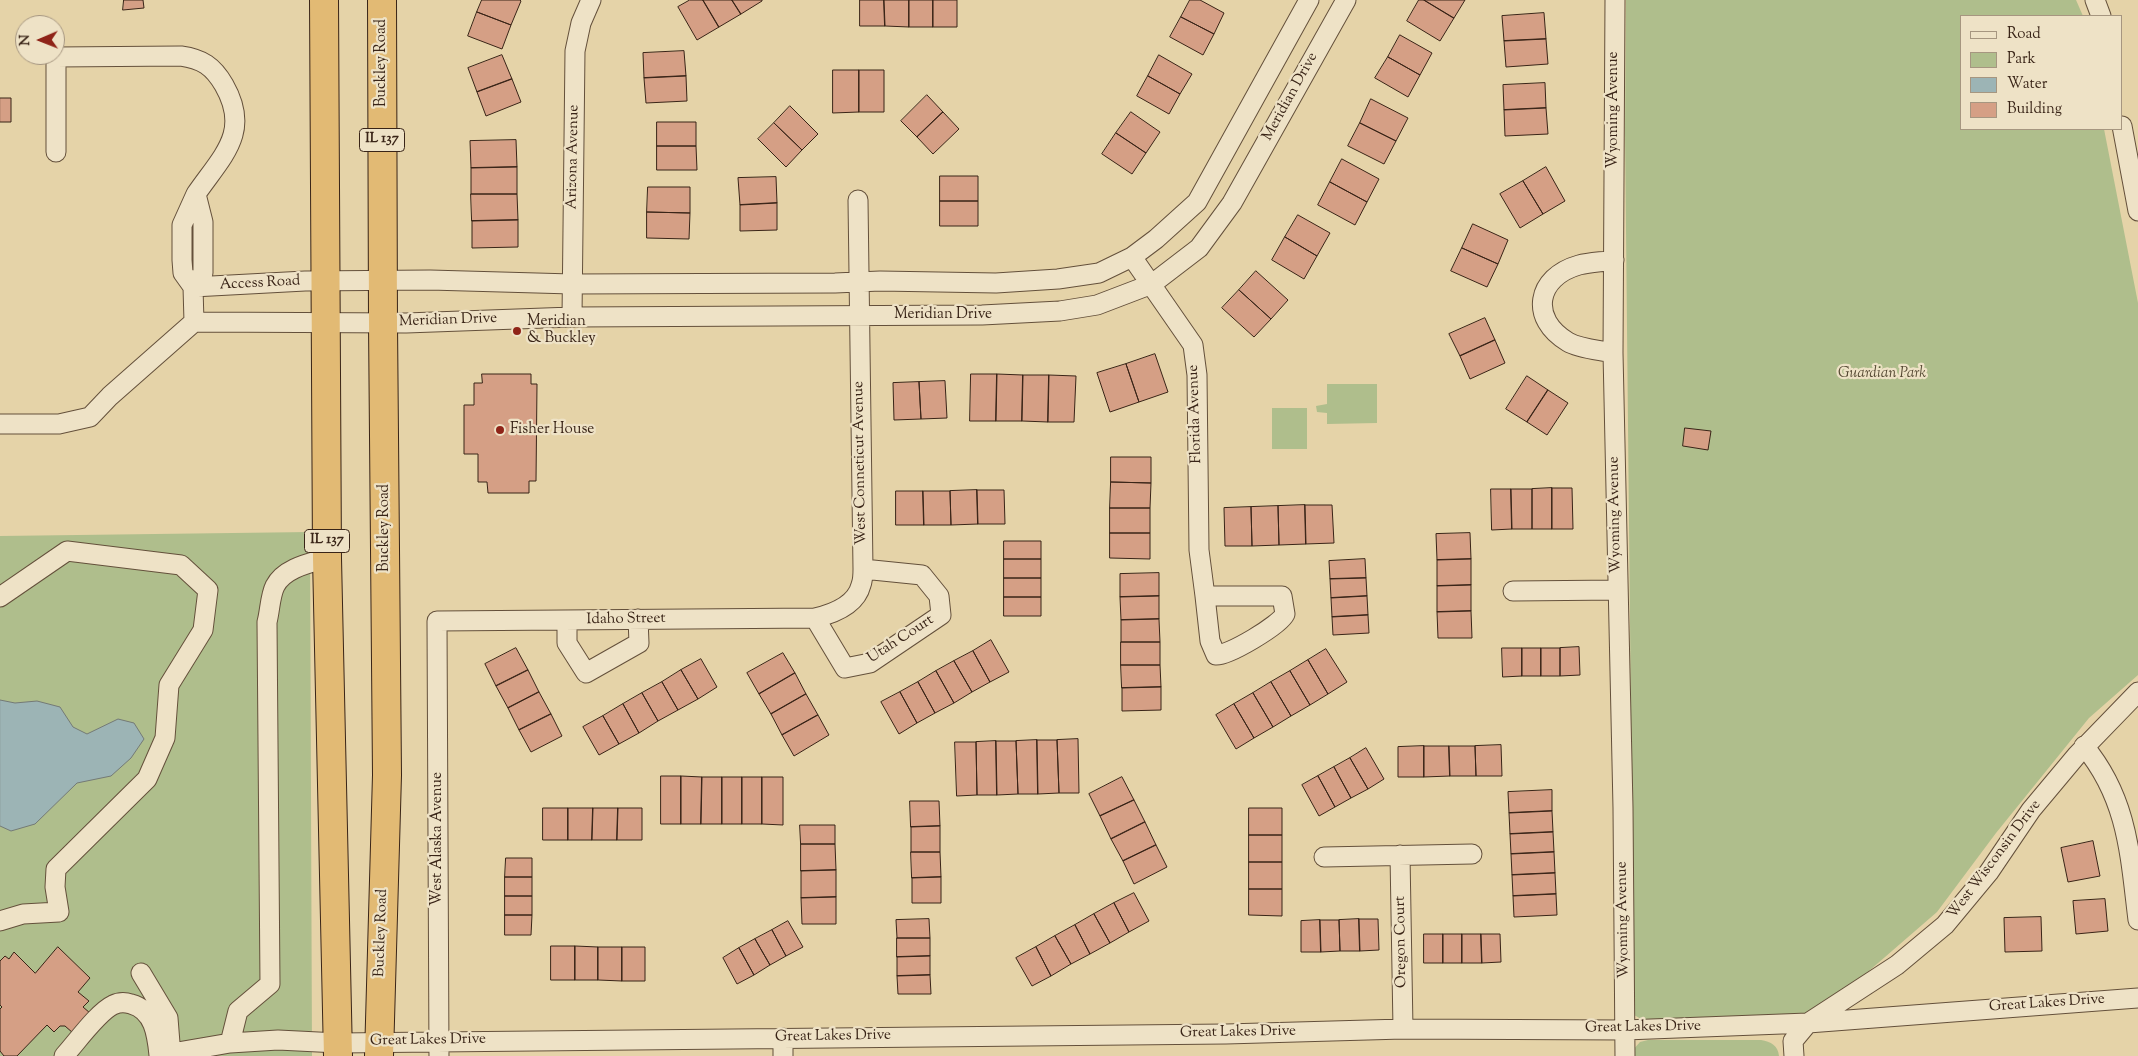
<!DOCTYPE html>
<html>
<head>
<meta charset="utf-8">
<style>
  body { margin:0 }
  #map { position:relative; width:2138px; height:1056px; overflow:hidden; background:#e5d3a8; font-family:"Sorts Mill Goudy",serif }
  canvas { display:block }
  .legend { position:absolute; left:1960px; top:15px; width:162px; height:115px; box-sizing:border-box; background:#eee2c6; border:1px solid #a69680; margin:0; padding:6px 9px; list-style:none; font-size:15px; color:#392417 }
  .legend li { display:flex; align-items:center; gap:10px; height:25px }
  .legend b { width:25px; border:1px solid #a69680 }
  .north { position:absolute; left:15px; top:15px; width:50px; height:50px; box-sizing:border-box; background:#eee2c6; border:1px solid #a69680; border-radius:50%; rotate:269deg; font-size:14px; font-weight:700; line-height:20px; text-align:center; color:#392417 }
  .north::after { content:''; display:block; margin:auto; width:18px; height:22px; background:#8f2418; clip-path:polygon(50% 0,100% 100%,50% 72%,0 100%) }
</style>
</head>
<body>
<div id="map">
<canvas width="2138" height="1056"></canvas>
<ul class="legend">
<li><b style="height:6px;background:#eee2c6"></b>Road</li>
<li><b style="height:14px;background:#afbe8c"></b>Park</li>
<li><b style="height:14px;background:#9cb4b5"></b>Water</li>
<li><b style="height:14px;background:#d59f85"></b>Building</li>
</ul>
<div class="north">N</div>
</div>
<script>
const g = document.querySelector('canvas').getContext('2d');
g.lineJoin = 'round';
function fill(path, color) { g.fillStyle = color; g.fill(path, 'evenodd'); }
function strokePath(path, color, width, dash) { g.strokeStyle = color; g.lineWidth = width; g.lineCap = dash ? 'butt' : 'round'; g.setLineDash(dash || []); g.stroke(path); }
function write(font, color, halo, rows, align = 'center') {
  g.font = font + ' "Sorts Mill Goudy",serif'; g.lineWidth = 4.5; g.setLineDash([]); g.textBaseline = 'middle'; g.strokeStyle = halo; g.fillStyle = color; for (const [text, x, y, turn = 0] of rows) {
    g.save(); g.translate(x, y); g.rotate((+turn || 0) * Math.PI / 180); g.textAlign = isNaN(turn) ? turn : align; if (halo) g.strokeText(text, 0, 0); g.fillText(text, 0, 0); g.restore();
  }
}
fill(new Path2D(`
  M1626,0H2076L2083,16H1962V129H2104L2138,303V675L2089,718L1996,833L1937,912L1818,1015L1643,1020L1634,1015L1625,131Z
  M1327,384H1377V423L1327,424V413L1317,412L1316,406L1327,404Z
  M1272,408H1307V449H1272Z
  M310,532L312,1056H0V536Z
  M1648,1040H1761C1771,1042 1778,1045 1779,1056H1632V1051L1640,1042Z`), '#afbe8c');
const water = new Path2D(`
  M0,700L15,703L37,701L60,707L73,727L87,734L118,719L134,723L144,739L131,758L111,776L77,783L35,824L11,831L0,826Z`);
fill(water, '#9cb4b5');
strokePath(water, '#747a76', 1);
const building = new Path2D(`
  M124,0H143L144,8L123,10Z
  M482,0H520L521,1L511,25L477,12Z
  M690,0H703L719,27L697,40L678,7Z
  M703,0H732L741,14L719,27Z
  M732,0H762V1L741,14Z
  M860,0H884L885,26H860Z
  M884,0H909V27L885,26Z
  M909,0H933V27H909Z
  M933,0H957V27H933Z
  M1190,0H1200L1224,13L1214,34L1181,17Z
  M1419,0H1424L1454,18L1440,41L1407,21Z
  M1424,0H1465L1454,18Z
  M477,12L511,25L502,49L468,36Z
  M1544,13L1546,39L1504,41L1502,16Z
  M1181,17L1214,34L1203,55L1170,37Z
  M1400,35L1432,53L1420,75L1388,57Z
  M1546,39L1548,64L1506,67L1504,41Z
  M684,51L686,76L644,78L643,53Z
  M502,55L512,79L477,92L468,68Z
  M1159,55L1192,74L1180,94L1148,76Z
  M1388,57L1420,75L1408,97L1375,78Z
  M833,70H859V112L833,113Z
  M859,70H884V112H859Z
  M686,76L687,101L646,103L644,78Z
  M1148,76L1180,94L1169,114L1137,96Z
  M512,79L521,102L486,116L477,92Z
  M1545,83L1546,108L1504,110L1503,85Z
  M927,95L943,112L917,137L901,121Z
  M0,98H11V122H0Z
  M1371,99L1408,118L1396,141L1360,123Z
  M790,106L818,134L802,150L774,123Z
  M1546,108L1548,134L1505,136L1504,110Z
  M943,112L959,129L933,154L917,137Z
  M1131,112L1160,132L1146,153L1116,133Z
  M657,122H696V146H657Z
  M774,123L802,150L786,167L758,139Z
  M1360,123L1396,141L1384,164L1348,146Z
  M1116,133L1146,153L1132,174L1102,154Z
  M516,140L517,167L471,168L470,141Z
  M657,146H696L697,170H657Z
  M1342,159L1379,179L1367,202L1330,182Z
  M517,167V194H471V168Z
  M1546,167L1565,201L1543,214L1523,181Z
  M940,176H978V201H940Z
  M776,177L777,203L740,205L738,178Z
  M1523,181L1543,214L1520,228L1500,194Z
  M1330,182L1367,202L1355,225L1318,205Z
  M648,187H690V213L647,212Z
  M471,194H517L518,220L472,221Z
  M940,201H978V226H940Z
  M777,203V230L740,231V205Z
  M647,212L690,213L689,239L647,238Z
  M1298,215L1330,233L1317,256L1285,237Z
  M518,220V247L472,248V221Z
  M1473,224L1508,240L1498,264L1462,248Z
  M1285,237L1317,256L1304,279L1272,260Z
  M1462,248L1498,264L1487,287L1451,271Z
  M1256,271L1288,300L1271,319L1239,290Z
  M1239,290L1271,319L1254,337L1222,308Z
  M1485,318L1495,340L1460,356L1449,334Z
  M1495,340L1505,363L1470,379L1460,356Z
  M1155,354L1168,392L1139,402L1126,364Z
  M1126,364L1139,402L1110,412L1097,373Z
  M482,374H531V384H537L536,481H529V493H488L487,482H478V454H464V405H474V383H482Z
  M971,374H997L996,421H970Z
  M997,374L1023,375L1022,421H996Z
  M1023,375H1049L1048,422L1022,421Z
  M1049,375L1076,376L1074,422H1048Z
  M1527,376L1548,390L1527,422L1506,409Z
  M945,381L947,418L921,419L919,382Z
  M919,382L921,419L894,420L893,383Z
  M1548,390L1568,403L1547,435L1527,422Z
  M1685,428L1711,431L1708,450L1683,446Z
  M1111,457H1151V483L1111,482Z
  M1111,482L1151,483L1150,508H1110Z
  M1552,488V529H1532V489Z
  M1552,488H1572L1573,529H1552Z
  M1491,489H1511L1512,529L1492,530Z
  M1511,489H1532V529H1512Z
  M977,490L978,524L951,525L950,491Z
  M977,490H1004L1005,524H978Z
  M896,491H923L924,525H896Z
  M923,491H950L951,525H924Z
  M1305,505L1306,544L1279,545L1278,506Z
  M1305,505H1332L1334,543L1306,544Z
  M1278,506L1279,545L1252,546L1251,507Z
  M1251,507L1252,546H1225L1224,508Z
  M1110,508H1150V533H1110Z
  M1110,533H1150V559L1110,558Z
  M1470,533L1471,559L1437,560L1436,534Z
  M1004,541H1041V559H1004Z
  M1004,559H1041V578H1004Z
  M1365,559L1366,578L1330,579L1329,561Z
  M1471,559V585L1437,586V560Z
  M1159,573V596L1120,597V574Z
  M1004,578H1041V597H1004Z
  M1366,578L1367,596L1331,598L1330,579Z
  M1471,585V611L1437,612V586Z
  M1159,596V619L1121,620L1120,597Z
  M1367,596L1368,615L1332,617L1331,598Z
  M1004,597H1041V616H1004Z
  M1471,611L1472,638H1438L1437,612Z
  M1368,615L1369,633L1333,635L1332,617Z
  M1159,619L1160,642H1121V620Z
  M991,640L1009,672L990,682L973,651Z
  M1121,642H1160V665H1121Z
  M1579,647L1580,675L1560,676V648Z
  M516,648L528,670L496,686L485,664Z
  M1502,648H1522V676L1503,677Z
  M1522,648H1541V676H1522Z
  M1541,648H1560V676H1541Z
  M1326,649L1347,682L1328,694L1308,660Z
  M973,651L990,682L972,692L954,661Z
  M783,653L795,673L759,694L747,673Z
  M701,659L717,687L698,699L681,670Z
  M1308,660L1328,694L1310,705L1290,671Z
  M954,661L972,692L954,703L936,671Z
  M1121,665H1160L1161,687L1122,688Z
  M528,670L539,692L508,708L496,686Z
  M681,670L698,699L678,710L662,682Z
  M936,671L954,703L935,713L918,682Z
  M1290,671L1310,705L1291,716L1271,682Z
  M795,673L806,694L771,714L759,694Z
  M662,682L678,710L658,721L642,693Z
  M918,682L935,713L917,723L900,692Z
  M1271,682L1291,716L1273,727L1253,693Z
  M1161,687V710L1122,711V688Z
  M539,692L551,714L519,730L508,708Z
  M900,692L917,723L899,734L881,702Z
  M642,693L658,721L639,733L623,704Z
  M1253,693L1273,727L1254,738L1234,704Z
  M806,694L818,715L782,735L771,714Z
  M623,704L639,733L619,744L603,716Z
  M1234,704L1254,738L1236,749L1216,715Z
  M551,714L562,736L531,752L519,730Z
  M818,715L829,735L794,756L782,735Z
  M603,716L619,744L599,755L583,727Z
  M1078,739L1079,793H1059L1057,740Z
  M1037,740L1038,794H1018L1016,741Z
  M1037,740H1057L1059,793L1038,794Z
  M996,741L997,795H977L976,742Z
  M996,741H1016L1018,794L997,795Z
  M955,742H976L977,795L957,796Z
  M1501,745L1502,776H1476L1475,746Z
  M1424,746V777H1398V747Z
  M1424,746H1449L1450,776L1424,777Z
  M1449,746H1475L1476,776H1450Z
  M1366,748L1384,779L1368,789L1350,758Z
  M1350,758L1368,789L1351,798L1334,767Z
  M1334,767L1351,798L1335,807L1318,776Z
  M661,776H681V824H661Z
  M681,776L702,777L701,824H681Z
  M1318,776L1335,807L1319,816L1302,785Z
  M702,777H722V824H701Z
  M722,777H742V824H722Z
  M742,777H762V824H742Z
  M762,777H783V825L762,824Z
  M1122,777L1134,800L1100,816L1089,794Z
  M1552,790V811L1509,813L1508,792Z
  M1134,800L1145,822L1111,839L1100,816Z
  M910,801H939L940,826L911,827Z
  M543,808H568V840H543Z
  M568,808H593L592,840H568Z
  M593,808H618L617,840H592Z
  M618,808H642V840H617Z
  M1249,808H1282V835H1249Z
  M1552,811L1553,832L1510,834L1509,813Z
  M1145,822L1156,845L1123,861L1111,839Z
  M800,825H835V844H801Z
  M940,826V852H911V827Z
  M1553,832L1554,852L1511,854L1510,834Z
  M1249,835H1282V862H1249Z
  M2093,841L2100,876L2068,882L2061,848Z
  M801,844H835L836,870L801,871Z
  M1156,845L1167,867L1134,884L1123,861Z
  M911,852H940L941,877L912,878Z
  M1554,852L1555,873L1512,875L1511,854Z
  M506,858H532V877H505Z
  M1249,862H1282V889H1249Z
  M836,870V897L801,898V871Z
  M1555,873L1556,894L1513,896L1512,875Z
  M505,877H532V896H505Z
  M941,877V903H912V878Z
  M1249,889H1282V916L1249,915Z
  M1134,893L1149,921L1129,932L1114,903Z
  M1556,894L1557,915L1514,917L1513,896Z
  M505,896H532V915H505Z
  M836,897V924H802L801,898Z
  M2105,899L2108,931L2076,934L2073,901Z
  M1114,903L1129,932L1110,943L1094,914Z
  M1094,914L1110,943L1090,954L1075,925Z
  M505,915H532L531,935H505Z
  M2041,917L2042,951L2005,952L2004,918Z
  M929,919L930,938H897L896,920Z
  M1359,919L1360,951H1340L1339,920Z
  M1359,919H1378L1379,950L1360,951Z
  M1320,920L1321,952H1301V921Z
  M1320,920H1339L1340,951L1321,952Z
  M788,921L803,947L786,956L772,930Z
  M1075,925L1090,954L1071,964L1055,936Z
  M772,930L786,956L770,965L755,939Z
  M1424,934H1443V963H1424Z
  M1443,934H1462V963H1443Z
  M1462,934H1481L1482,963H1462Z
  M1481,934H1500L1501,962L1482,963Z
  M1055,936L1071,964L1051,976L1036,947Z
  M897,938H930V956L897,957Z
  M755,939L770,965L754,975L739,948Z
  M551,946H575V980H551Z
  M575,946L598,947V980H575Z
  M58,947L90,978L78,992L89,1001L83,1007L90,1013L73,1033L65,1026H60L54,1032L47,1025L17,1056H4L0,1051V1009L2,1007L0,1005V961L5,956L9,959L14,952L35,973Z
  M598,947H622V981L598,980Z
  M622,947H645V981H622Z
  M1036,947L1051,976L1032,986L1016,958Z
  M739,948L754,975L737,984L723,958Z
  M930,956V975L897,976V957Z
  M930,975L931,994H898L897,976Z`);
fill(building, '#d59f85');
strokePath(building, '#392417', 1);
const minor = new Path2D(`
  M1615,0L1613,353L1623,808L1625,1056
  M2095,0L2101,16
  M2122,126L2138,211
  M56,152V57L181,56C202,59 213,66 224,85C251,132 223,155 196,194
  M1132,257L1193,345L1197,375L1199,550L1205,596H1282L1285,614C1280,625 1228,656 1216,655L1210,641L1205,596
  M193,287L305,281L430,280L572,284L835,283L880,281L996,283L1058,279L1099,273L1132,257L1156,239L1197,202L1309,0
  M572,317L575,51L581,23L591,0
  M194,322L406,323L572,317L982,315L1060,311L1097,305L1152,284L1199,248L1232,203L1346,0
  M1613,353C1600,350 1580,349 1568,342C1529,319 1536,277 1579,265C1590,262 1603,262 1614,260
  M0,424H59L90,417L110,396L194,322L193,287L183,273L182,260V225L196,194L203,222V273L193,287
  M327,558C310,563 284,568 275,586C270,596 270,611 267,622L270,984L238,1011L230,1043L278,1040L338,1043L1226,1034L1403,1029L1625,1030L1808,1023L2138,998
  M1513,591L1618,590
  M0,597L67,551L181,565L208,590L203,630L169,685L165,738L147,779L56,869L55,887L59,912L23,914L0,921
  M815,618L845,668L870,663L941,615L939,596L922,575L863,569
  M567,620V643L586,673L639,643L638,619
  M2084,746C2128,799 2130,855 2138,920
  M1400,855L1403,1029
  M1324,857L1472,854
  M141,973L168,1018L171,1056
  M783,1038V1056
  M160,1055L230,1043
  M64,1056C76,1043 98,1012 113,1005C119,1002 125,1002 131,1004C154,1010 157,1035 159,1055
  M439,1056L437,621L815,618C832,614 856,605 861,585C863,580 863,574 863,569L858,200
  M1794,1056L1793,1041L1808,1023L1897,965L1945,925L1989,872L2031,810L2077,755L2138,692`);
const highway = new Path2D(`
  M324,0L327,558L338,1056
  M379,1056L387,775L383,323L382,0`);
strokePath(minor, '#64503b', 21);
strokePath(highway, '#392417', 30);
strokePath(minor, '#eee2c6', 19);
strokePath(highway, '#e2ba74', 28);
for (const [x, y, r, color] of [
  [517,331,5,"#8f2418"],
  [500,430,5,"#8f2418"]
]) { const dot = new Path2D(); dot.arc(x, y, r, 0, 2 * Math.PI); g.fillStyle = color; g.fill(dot); strokePath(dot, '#eee2c6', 2); }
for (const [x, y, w] of [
  [382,140,45],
  [327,541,45]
]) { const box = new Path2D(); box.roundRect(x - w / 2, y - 11.5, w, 23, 4); g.fillStyle = '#eee2c6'; g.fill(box); strokePath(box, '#392417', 1); }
write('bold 14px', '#392417', null, [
  ["IL 137",382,140],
  ["IL 137",327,541]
]);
write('15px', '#392417', '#eee2c6', [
  ["Buckley Road",382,63,-90],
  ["Meridian Drive",1291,97,-61],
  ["Wyoming Avenue",1614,110,-90],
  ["Arizona Avenue",574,157,-89],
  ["Access Road",260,284,-3],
  ["Meridian Drive",943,315],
  ["Meridian Drive",448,321,-2],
  ["Florida Avenue",1196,414,-92],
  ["West Conneticut Avenue",861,463,-91],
  ["Wyoming Avenue",1616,515,-91],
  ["Buckley Road",385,528,-90],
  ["Idaho Street",626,620,-1],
  ["Utah Court",901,640,-33],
  ["West Alaska Avenue",438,839,-90],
  ["West Wisconsin Drive",1995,860,-53],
  ["Wyoming Avenue",1624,920,-91],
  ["Buckley Road",382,933,-88],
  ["Oregon Court",1402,942,-91],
  ["Great Lakes Drive",2047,1004,-4],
  ["Great Lakes Drive",1643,1028,-1],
  ["Great Lakes Drive",1238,1033,-1],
  ["Great Lakes Drive",833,1037,-1],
  ["Great Lakes Drive",428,1041,-1]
]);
write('15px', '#392417', '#eee2c6', [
  ["Meridian",527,322],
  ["& Buckley",527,339],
  ["Fisher House",510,430]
], 'left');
write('italic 15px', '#564a34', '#eee2c6', [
  ["Guardian Park",1882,374]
]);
</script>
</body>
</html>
